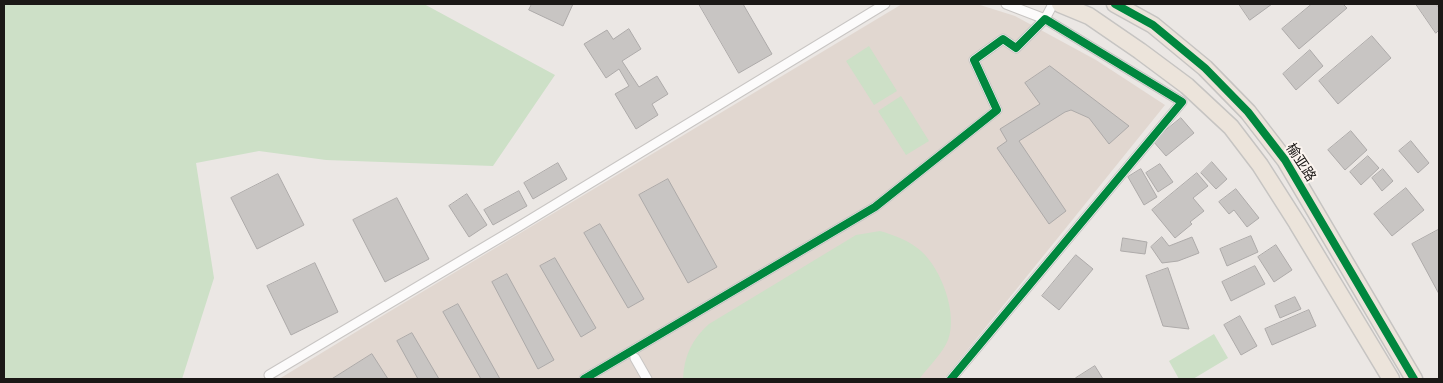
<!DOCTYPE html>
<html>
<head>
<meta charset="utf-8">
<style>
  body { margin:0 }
  #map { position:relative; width:1443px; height:383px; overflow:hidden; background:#ebe7e4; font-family:Roboto,sans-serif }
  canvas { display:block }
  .frame { position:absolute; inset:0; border:5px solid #1b1816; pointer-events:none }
</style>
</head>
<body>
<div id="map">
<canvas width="1443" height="383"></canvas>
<div class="frame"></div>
</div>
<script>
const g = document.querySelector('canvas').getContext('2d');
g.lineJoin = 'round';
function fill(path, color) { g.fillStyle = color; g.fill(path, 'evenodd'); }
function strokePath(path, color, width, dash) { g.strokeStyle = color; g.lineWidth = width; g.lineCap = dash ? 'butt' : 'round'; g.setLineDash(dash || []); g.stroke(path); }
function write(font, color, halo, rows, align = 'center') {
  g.font = font + ' Roboto,"Noto Sans SC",sans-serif'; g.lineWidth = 4; g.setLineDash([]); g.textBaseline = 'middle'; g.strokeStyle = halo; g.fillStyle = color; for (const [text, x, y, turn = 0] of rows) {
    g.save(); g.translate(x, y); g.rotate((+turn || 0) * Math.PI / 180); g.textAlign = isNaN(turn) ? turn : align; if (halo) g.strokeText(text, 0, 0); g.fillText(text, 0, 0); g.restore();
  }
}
fill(new Path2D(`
  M902,4H977L1015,16L1096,60L1165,105L944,379H279L382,316Z`), '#e1d7d0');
fill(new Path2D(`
  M4,4H424L555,75L493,166L326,160L259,151L196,163L214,278L182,379H4Z
  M869,46L897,91L874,105L846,61Z
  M901,96L929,141L906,155L878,111Z
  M880,231C894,235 910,241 921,251C942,270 958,314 948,340C942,354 929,366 920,378L917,379H683C684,356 692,339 709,324L856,235Z
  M1214,334L1228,358L1193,379H1179L1169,361Z`), '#cde0c7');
const building = new Path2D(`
  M532,4H573L563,26L529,10Z
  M699,4H743L772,54L739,73Z
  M1239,4H1272L1250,20Z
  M1312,4H1343L1347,8L1299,49L1282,29Z
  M1416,4H1436L1439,8V30L1436,33Z
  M629,29L641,49L622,61L639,87L657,76L668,94L652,104L658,115L636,129L615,94L629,86L619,69L606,78L584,44L607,30L613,39Z
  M1372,36L1391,58L1338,104L1319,81Z
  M1310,50L1323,66L1296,90L1283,74Z
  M1050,66L1129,126L1109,144L1089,118L1071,110L1065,112L1019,141L1066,211L1049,224L997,148L1007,141L1000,129L1040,104L1025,83Z
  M1181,118L1194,133L1166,156L1153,141Z
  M1351,131L1367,150L1345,170L1328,150Z
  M1411,141L1429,163L1418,173L1399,151Z
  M1368,156L1379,168L1361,185L1350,172Z
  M1212,162L1227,179L1216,189L1201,173Z
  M558,163L567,179L533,199L524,183Z
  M1160,164L1173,182L1158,192L1146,173Z
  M1141,169L1157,197L1144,205L1128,177Z
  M1383,169L1393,181L1382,191L1372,178Z
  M1197,173L1208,186L1193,198L1204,211L1190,222L1192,224L1175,238L1152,210Z
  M278,174L304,225L257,249L231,198Z
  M668,179L717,267L688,283L639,195Z
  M1406,188L1424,210L1392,236L1374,214Z
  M1236,189L1259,218L1247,227L1234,210L1229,214L1219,202Z
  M519,191L527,206L493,225L484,210Z
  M467,194L487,225L469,237L449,206Z
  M397,198L429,259L385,282L353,220Z
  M600,224L644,299L628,308L584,233Z
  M1438,230L1439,232V294L1412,244Z
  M1251,236L1258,252L1227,266L1220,249Z
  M1162,237L1169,246L1192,237L1199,253L1178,261L1162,263L1151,247Z
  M1123,238L1147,242L1145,254L1121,251Z
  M1276,245L1292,270L1274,282L1258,257Z
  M1076,255L1093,269L1059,310L1042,296Z
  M555,258L596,328L581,337L540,266Z
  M315,263L338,312L291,335L267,286Z
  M1255,266L1265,284L1231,301L1222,282Z
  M1168,268L1189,329L1163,326L1146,276Z
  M507,274L554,360L538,369L492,282Z
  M1295,297L1301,309L1280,318L1275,306Z
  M458,304L500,379H481L443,312Z
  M1309,310L1316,326L1272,345L1265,329Z
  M1240,316L1257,346L1241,355L1224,325Z
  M412,333L439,379H418L397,341Z
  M372,354L388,379H332Z
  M1095,366L1103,379H1077L1076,378Z`);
fill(building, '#c8c5c3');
strokePath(building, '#adaaa9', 1);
const street = new Path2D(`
  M1006,4L1045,19L1053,4
  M635,358L647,379
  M269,375L518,227L885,4
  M584,379L875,207L997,110L974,60L1003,39L1016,48L1045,19L1182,102L951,379`);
const highway = new Path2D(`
  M1060,4L1089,16L1140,51L1187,86L1231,127L1260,165L1297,223L1391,379
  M1115,4L1153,25L1205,68L1248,112L1285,160L1414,379`);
strokePath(street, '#c8c5c3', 11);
strokePath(highway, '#c6c4c2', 19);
strokePath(street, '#fcfbfb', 9);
strokePath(highway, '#ece4db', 16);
strokePath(new Path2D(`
  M1115,4L1153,25L1205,68L1248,112L1285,160L1414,379
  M584,379L875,207L997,110L974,60L1003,39L1016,48L1045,19L1182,102L951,379`), '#00873e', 8);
write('14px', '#1b1816', '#fbf4ef', [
  ["榆亚路",1300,163,57]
]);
</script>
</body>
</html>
